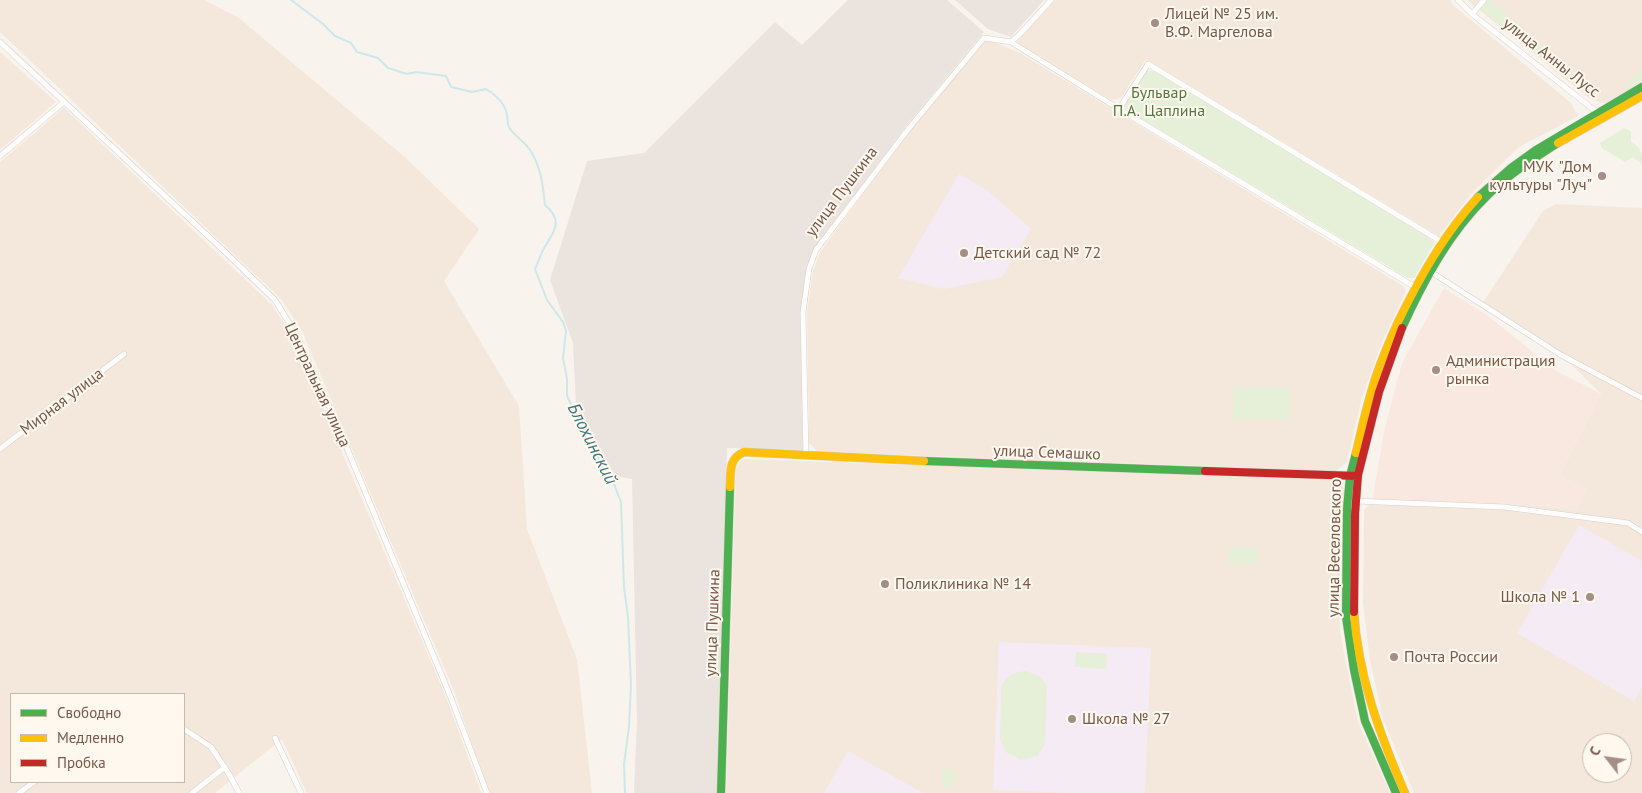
<!DOCTYPE html>
<html>
<head>
<meta charset="utf-8">
<style>
  body { margin:0 }
  #map { position:relative; width:1642px; height:793px; overflow:hidden; background:#f8f3ed; font-family:"PT Sans",sans-serif }
  canvas { display:block }
  .legend { position:absolute; left:10px; top:693px; width:175px; height:90px; box-sizing:border-box; background:#fff8ef; border:1px solid #c9b8ad; margin:0; padding:6px 9px; list-style:none; font-size:15px; color:#79584a }
  .legend li { display:flex; align-items:center; gap:10px; height:25px }
  .legend b { width:25px; border:1px solid #c9b8ad }
  .north { position:absolute; left:1582px; top:733px; width:50px; height:50px; box-sizing:border-box; background:#fff8ef; border:1px solid #c9b8ad; border-radius:50%; rotate:300deg; font-size:14px; font-weight:700; line-height:20px; text-align:center; color:#79584a }
  .north::after { content:''; display:block; margin:auto; width:18px; height:22px; background:#a58e83; clip-path:polygon(50% 0,100% 100%,50% 72%,0 100%) }
</style>
</head>
<body>
<div id="map">
<canvas width="1642" height="793"></canvas>
<ul class="legend">
<li><b style="height:6px;background:#4caf50"></b>Свободно</li>
<li><b style="height:6px;background:#ffc107"></b>Медленно</li>
<li><b style="height:6px;background:#c62828"></b>Пробка</li>
</ul>
<div class="north">С</div>
</div>
<script>
const g = document.querySelector('canvas').getContext('2d');
g.lineJoin = 'round';
function fill(path, color) { g.fillStyle = color; g.fill(path, 'evenodd'); }
function strokePath(path, color, width, dash) { g.strokeStyle = color; g.lineWidth = width; g.lineCap = dash ? 'butt' : 'round'; g.setLineDash(dash || []); g.stroke(path); }
function write(font, color, halo, rows, align = 'center') {
  g.font = font + ' "PT Sans",sans-serif'; g.lineWidth = 4; g.setLineDash([]); g.textBaseline = 'middle'; g.strokeStyle = halo; g.fillStyle = color; for (const [text, x, y, turn = 0] of rows) {
    g.save(); g.translate(x, y); g.rotate((+turn || 0) * Math.PI / 180); g.textAlign = isNaN(turn) ? turn : align; if (halo) g.strokeText(text, 0, 0); g.fillText(text, 0, 0); g.restore();
  }
}
fill(new Path2D(`
  M0,0H204L239,18L407,159L479,229L444,281L519,406L527,529L577,659L592,793H487L455,693L302,331L281,299L0,32Z
  M1055,0H1450L1454,6L1571,103L1578,116L1519,147L1471,194L1439,236L1146,59L1121,98L1111,100L1017,42Z
  M1467,0H1642V84L1612,102L1601,103L1588,97Z
  M987,39L1020,53L1403,286L1406,291L1382,342L1362,397L1347,462L1336,471L818,452L809,443L807,314L813,271L820,252L908,133Z
  M0,52L56,102L0,150Z
  M64,108L272,305L292,335L446,697L481,793H307L282,739L215,793H0V162ZM11,694H184V782H11Z
  M1556,204L1642,208V793H1414L1383,719L1370,660L1363,604L1364,510L1372,502L1527,505L1576,510L1560,474L1601,394L1572,365L1480,307L1543,211ZM1592,743H1622V773H1592Z
  M744,459L1331,480L1341,482L1344,491L1340,538V632L1358,722L1390,793H726L736,466Z`), '#f4e8dd');
fill(new Path2D(`
  M1444,288L1488,316L1558,372L1601,394L1560,474L1587,489L1576,510L1527,505L1372,502L1384,432L1402,363Z`), '#f8e8e0');
fill(new Path2D(`
  M848,0H947L984,32L907,125L814,251L801,314L803,450L727,448L717,793H634L637,721L632,479L615,476L576,407L573,343L550,280L587,161L644,153L775,22L802,45Z
  M955,0H1044L1011,37L988,29Z`), '#ebe3dd');
fill(new Path2D(`
  M959,174L987,190L1031,229L1002,277L944,289L898,278Z
  M1579,525L1642,561V688L1634,701L1517,633Z
  M999,642L1151,648L1145,793H1076L993,790Z
  M848,751L923,793H824Z`), '#f4ebf4');
fill(new Path2D(`
  M1481,0H1491L1551,55L1542,59L1476,5Z
  M1642,68V80L1627,89L1625,86Z
  M1147,71H1154L1431,239L1434,243L1414,278H1408L1127,110L1125,105Z
  M1624,128L1631,131V142C1641,148 1642,152 1642,164L1633,157L1625,162L1602,148L1600,143Z
  M1234,387L1291,388L1290,420L1233,419Z
  M1229,547H1258V564H1229Z
  M1076,652L1107,654L1106,669L1075,667Z
  M1026,671L1039,676L1047,686L1045,744L1037,756L1021,760L1007,753L1000,740L1001,688C1005,676 1013,672 1026,671Z
  M942,769H956L955,786H942Z`), '#e6efd7');
strokePath(new Path2D(`
  M291,0L323,24L335,36L351,43L357,52L378,58L388,68L407,74L416,72L446,76L451,87L472,92L486,89C496,95 505,103 507,115C508,119 507,123 509,127C514,136 524,141 530,150C541,166 543,186 545,205C565,222 553,232 543,250C540,256 538,263 535,269L547,300L563,322L566,331L563,358L567,379V396L591,445L614,484L621,502L624,587L628,617L631,685L629,727L624,764L625,793`), '#cde8ea', 2);
const street = new Path2D(`
  M1458,0L1472,14L1598,113
  M1472,14L1484,0
  M0,42L222,249L275,300L296,334L334,417L449,693L487,793
  M1011,42L1022,32L1051,0
  M0,156L64,102
  M1431,272L1561,355L1642,398
  M1415,287L1119,109L1148,64L1442,242
  M0,449L124,354
  M806,456L803,312L809,269L816,250L910,127L984,38L1011,42L1119,109
  M1355,501L1504,507L1628,523L1642,532
  M184,729L211,747L229,774L239,793
  M275,738L301,793
  M19,793L34,782
  M192,793L225,767`);
const fast = new Path2D(`
  M1478,197L1511,168L1536,150L1642,87
  M1402,328C1424,280 1449,233 1487,196C1508,175 1533,159 1558,143
  M1356,453L1350,476L1347,509L1346,617L1354,670L1365,721L1396,793
  M924,461L1205,471
  M721,793L730,487`);
const slow = new Path2D(`
  M1558,143L1642,96
  M1356,453C1361,431 1366,408 1373,386C1379,364 1389,343 1398,322C1420,277 1444,234 1478,197
  M730,487C731,472 728,459 744,452L924,461
  M1354,612C1358,676 1380,735 1405,793`);
const jam = new Path2D(`
  M1205,471L1358,476
  M1354,612L1355,514L1358,475L1379,392L1402,328`);
strokePath(street, '#d7d0cb', 6);
strokePath(fast, '#d8cec9', 9);
strokePath(slow, '#d8cec9', 9);
strokePath(jam, '#d8cec9', 9);
strokePath(street, '#fefdfc', 5);
strokePath(fast, '#4caf50', 8);
strokePath(slow, '#ffc107', 8);
strokePath(jam, '#c62828', 8);
for (const [x, y, r, color] of [
  [1155,23,5,"#a58e83"],
  [1602,176,5,"#a58e83"],
  [964,253,5,"#a58e83"],
  [1436,370,5,"#a58e83"],
  [885,584,5,"#a58e83"],
  [1590,597,5,"#a58e83"],
  [1394,657,5,"#a58e83"],
  [1072,719,5,"#a58e83"]
]) { const dot = new Path2D(); dot.arc(x, y, r, 0, 2 * Math.PI); g.fillStyle = color; g.fill(dot); strokePath(dot, '#fff8ef', 2); }
write('16px', '#79584a', '#fff8ef', [
  ["Лицей № 25 им.",1165,14],
  ["В.Ф. Маргелова",1165,32],
  ["МУК \"Дом",1592,167,"right"],
  ["культуры \"Луч\"",1592,185,"right"],
  ["Детский сад № 72",974,253],
  ["Администрация",1446,361],
  ["рынка",1446,379],
  ["Поликлиника № 14",895,584],
  ["Школа № 1",1580,597,"right"],
  ["Почта России",1404,657],
  ["Школа № 27",1082,719]
], 'left');
write('16px', '#79584a', '#fff8ef', [
  ["улица Анны Лусс",1551,58,38],
  ["улица Пушкина",842,192,-53],
  ["Центральная улица",317,385,65],
  ["Мирная улица",62,402,-37],
  ["улица Семашко",1047,453,2],
  ["улица Веселовского",1335,548,-89],
  ["улица Пушкина",713,623,-88]
]);
write('16px', '#53793f', '#fff8ef', [
  ["Бульвар",1159,93],
  ["П.А. Цаплина",1159,111]
]);
write('italic 18px', '#3d777e', '#fff8ef', [
  ["Блохинский",592,444,63]
]);
</script>
</body>
</html>
